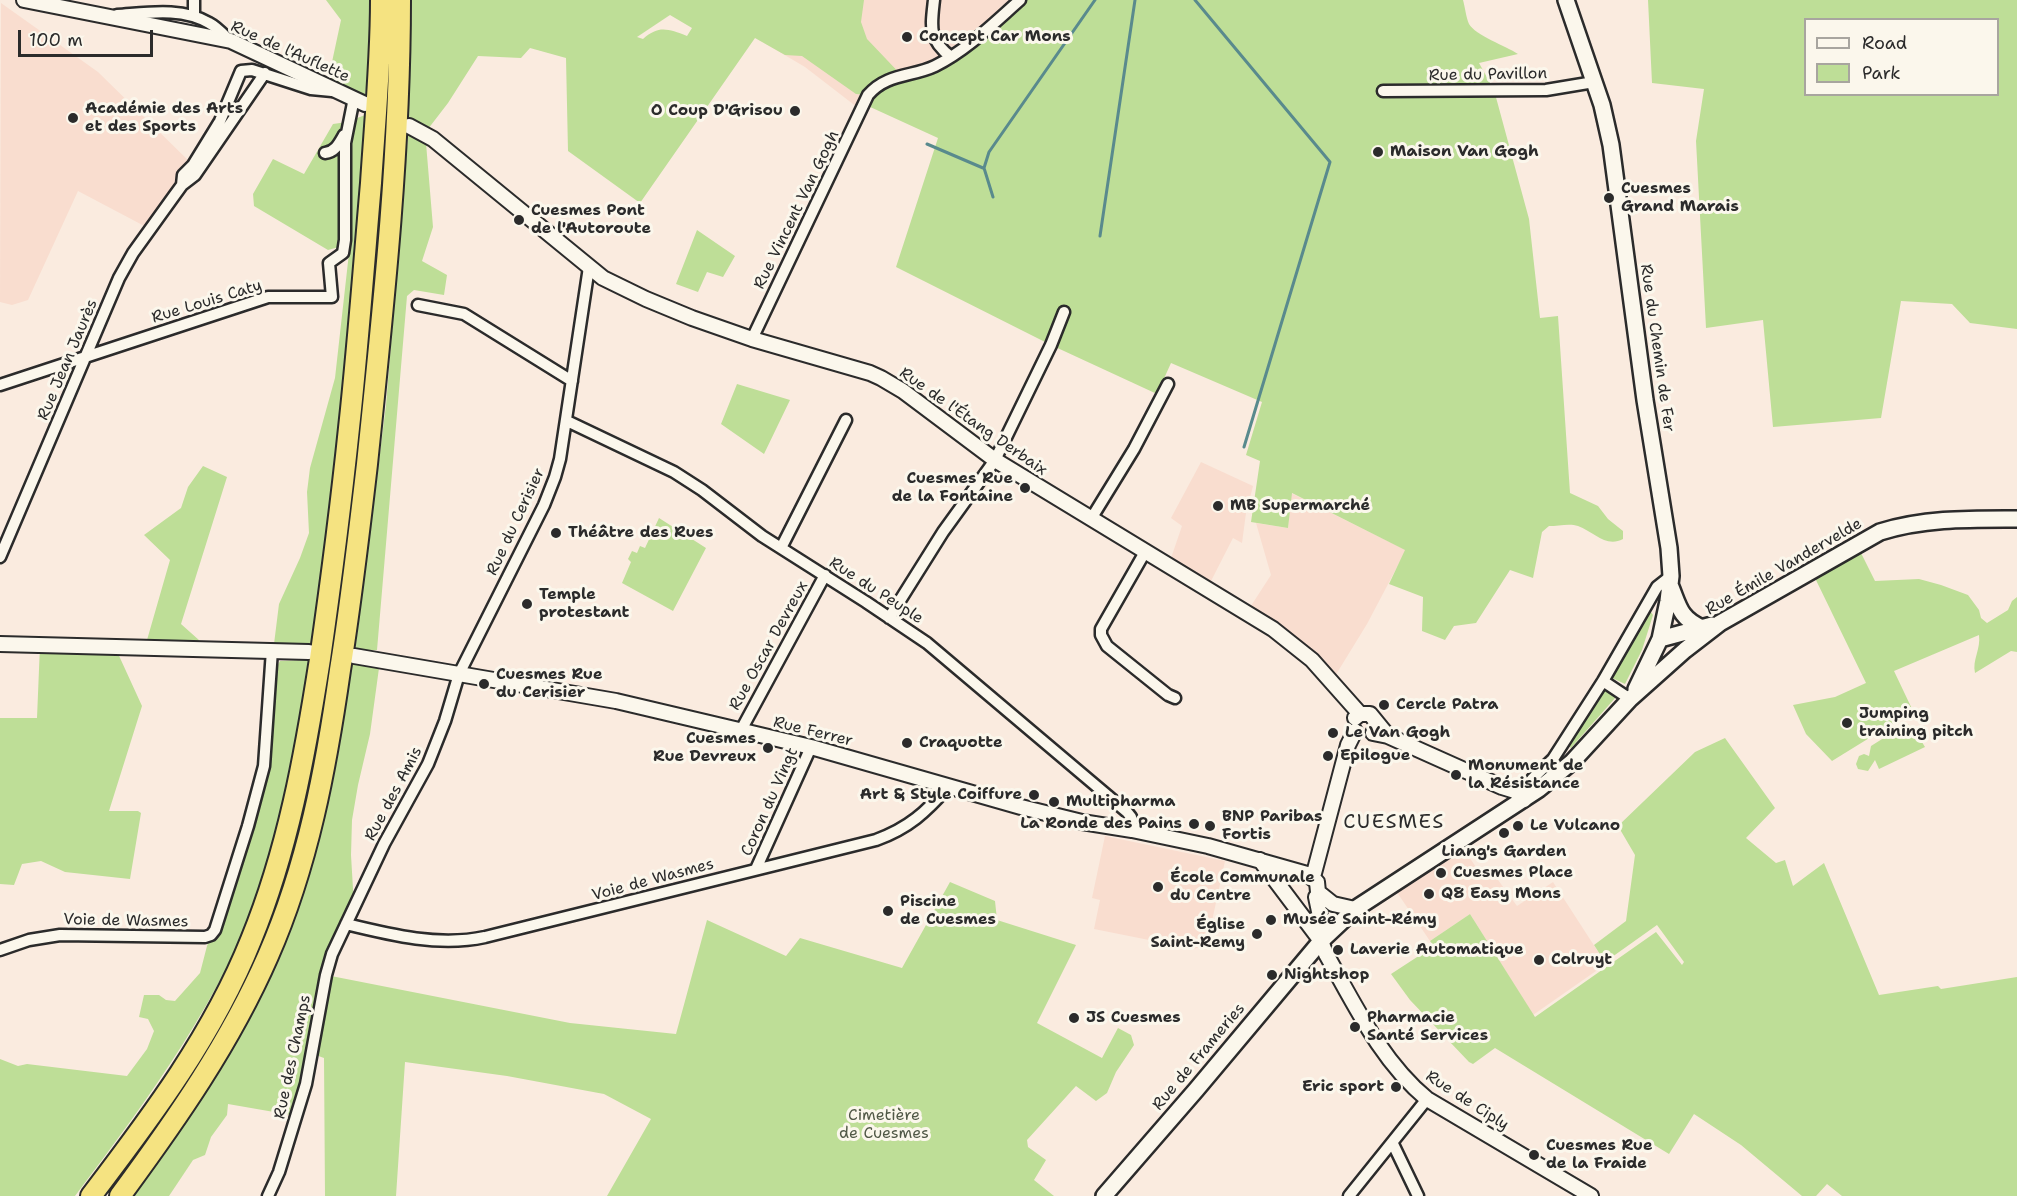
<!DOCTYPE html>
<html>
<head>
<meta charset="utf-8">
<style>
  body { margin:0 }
  #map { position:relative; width:2017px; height:1196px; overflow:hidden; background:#faebdf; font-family:"Shantell Sans",sans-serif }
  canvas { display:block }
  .legend { position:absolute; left:1804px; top:18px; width:195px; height:78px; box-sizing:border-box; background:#fbf7ec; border:2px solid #a8a59f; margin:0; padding:8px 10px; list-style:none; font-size:18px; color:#2b2b2b }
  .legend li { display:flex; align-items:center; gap:12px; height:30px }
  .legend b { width:30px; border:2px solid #a8a59f }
  .scale { position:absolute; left:18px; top:30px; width:135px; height:27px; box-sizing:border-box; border:3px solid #2b2b2b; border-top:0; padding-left:8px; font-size:18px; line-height:21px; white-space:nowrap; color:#2b2b2b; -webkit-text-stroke:4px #fbf7ec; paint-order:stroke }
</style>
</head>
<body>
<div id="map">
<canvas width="2017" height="1196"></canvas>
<ul class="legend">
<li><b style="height:8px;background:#fbf7ec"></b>Road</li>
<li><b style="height:16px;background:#bede97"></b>Park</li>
</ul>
<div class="scale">100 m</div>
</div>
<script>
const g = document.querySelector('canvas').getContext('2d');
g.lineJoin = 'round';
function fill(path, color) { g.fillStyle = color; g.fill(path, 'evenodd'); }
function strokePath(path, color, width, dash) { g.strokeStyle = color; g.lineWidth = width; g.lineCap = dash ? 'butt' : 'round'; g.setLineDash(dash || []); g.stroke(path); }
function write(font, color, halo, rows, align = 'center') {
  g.font = font + ' "Shantell Sans",sans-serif'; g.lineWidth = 6; g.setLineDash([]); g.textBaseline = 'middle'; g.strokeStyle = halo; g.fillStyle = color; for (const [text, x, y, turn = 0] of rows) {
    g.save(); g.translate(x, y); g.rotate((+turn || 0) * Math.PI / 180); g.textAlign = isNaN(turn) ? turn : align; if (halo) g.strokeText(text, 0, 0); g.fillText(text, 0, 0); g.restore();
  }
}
fill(new Path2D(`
  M691,0H1025L949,67L905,80L862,111L805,67Z
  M1,3L98,72L193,165L150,229L78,191L28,300L12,305L0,302Z
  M1201,462L1253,486L1246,513L1242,543L1233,538L1211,581L1171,558L1182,526L1171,518Z
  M1291,493L1406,550L1367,624L1332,681L1247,612L1271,575L1256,523L1288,528Z
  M1105,836L1225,861L1207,944L1194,949L1094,929L1100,900L1092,898Z
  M1459,842L1484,879L1493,873L1517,906L1553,882L1606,964L1533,1015L1470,914L1430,941L1392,885Z`), '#f9ddcf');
fill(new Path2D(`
  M326,0H369L370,54L365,96L350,91L329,76L341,20Z
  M412,0H864L861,22L867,39L906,80L949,67L1025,0H1463C1465,7 1466,17 1469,24C1475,35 1506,46 1518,54L1479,63L1494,90L1529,219L1540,318L1558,316L1570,493L1598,506L1608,519L1623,531V539C1606,548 1594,532 1578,526C1570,523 1558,526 1549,526L1542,532L1533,578L1510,570L1476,623L1454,626L1445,640L1422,631L1423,597L1389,584L1405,550L1292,493L1288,528L1251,522L1260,461L1246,455L1262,402L1171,363L1157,394L1051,345L896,267L938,138L868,106V95L856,94L802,56L785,55L755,38L640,203L568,151L566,58L530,48L521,58L478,56L448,103L428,129L408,118ZM670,15L692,28L687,36C668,29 659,25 643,39L637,37Z
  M1648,0H2017V329L1970,323L1952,304L1901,301L1881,418L1773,427L1763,320L1706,328L1696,141L1704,89L1652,83ZM1806,20H1998V94H1806Z
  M365,115L356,241L330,524L311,645L274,644L279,604L300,558L309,533L307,492L310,468L335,378L350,244L328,250L254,206L253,194L273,159L304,174L333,124L347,122Z
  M408,135L426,143L433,227L422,261L447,275L444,295L414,290L407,296L377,650L355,651L386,405Z
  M697,230L735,256L723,277L707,272L698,292L676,284Z
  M737,384L790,400L764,454L721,424Z
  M203,466L227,477L181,624L209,649L145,647L170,560L144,535L181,508L188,487Z
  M659,518L706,548L673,611L622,583L631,562L628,559L632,551L637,553L640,546L645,548Z
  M1861,553L1875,581L1919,579L1941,585L1968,595L1979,610L1981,618L1987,623L2008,610L2012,601L2017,597V652L2011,651L1975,673C1972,660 1981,649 1979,635L1894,671L1913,711L1832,761L1806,734L1793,705L1835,697L1866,683L1815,578Z
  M1651,612L1653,615L1642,650L1625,684L1610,677L1648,613Z
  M40,645L115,647L142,706L109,811H138L141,813L130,879L65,872L41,861L22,864L14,885L0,884V718H37Z
  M309,660C297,733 288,807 265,878C225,995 149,1098 75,1196H0V1059L18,1066L27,1064L127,1076L147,1049L154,1031L148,1019L139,1017L144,995H159L166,1000L175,1001L200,973L207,946L256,800L271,678L280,661Z
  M352,664L379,668L370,734L358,785L352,820L351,855L354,906L326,975L570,1023L676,1034L707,920L786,956L800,938L902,968L950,882L995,901L997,920L1076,945L1037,1023L1102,1058L1118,1028L1131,1035L1134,1045L1116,1072L1107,1093L1096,1101L1076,1086L1027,1140L1028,1147L1046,1160L1034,1180L1054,1196H607L651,1119L604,1094L507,1076L405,1062L396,1196H325L324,1058L313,1054L297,1116L228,1104L227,1115L211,1137L205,1155L193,1160L169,1196H132C215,1086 280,977 318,843C335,785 343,724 352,664Z
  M1603,686L1616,697L1571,748L1567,745Z
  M1906,724L1912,726L1925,747L1879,769L1875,760L1868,771L1858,769L1856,764L1859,756L1864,754L1869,756L1871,746Z
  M1725,738L1775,808L1746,838L1776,863L1785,860L1793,886L1824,863L1879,995L1938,986L1941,989L2017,977V1196H1842L1827,1184L1816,1196H1802L1741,1145L1694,1114L1669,1154L1495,1048L1473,1064L1469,1062L1410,1000L1391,974L1434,946L1430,941L1470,914L1535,1017L1656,932L1682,965L1684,962L1657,925L1605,962L1594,945L1626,921L1635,855L1618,826L1695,752Z`), '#bede97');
strokePath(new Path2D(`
  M1195,0L1330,162L1244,447
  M927,144L983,168
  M993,197L984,168L989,152L1095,0
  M1100,236L1135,0`), '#598a8d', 3);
const minor = new Path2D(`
  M934,0C931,27 928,39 951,57
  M117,15C147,13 182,7 209,23C217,27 224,35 230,41
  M194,15V0
  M1383,91L1546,90L1594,82
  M325,153C335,152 339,144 344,135
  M182,185L183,175L193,165L220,121L241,71L252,70L311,89L332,91
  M418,305L464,314L572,381
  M752,339L868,95C887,73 912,77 935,66C967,50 994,23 1020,0
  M0,385L268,297H332L329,263L343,253L345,240V143L354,98
  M567,421L674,472L702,490L762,536L866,602L927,643L1127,812L1131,817L1132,830
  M1091,519L1134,449L1168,384
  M781,548L846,420
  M1145,552L1101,629V635L1107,646L1168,695L1175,698
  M0,557L119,278L133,253L174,196L182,185L195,175L265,73
  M889,618L943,532L995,460L1051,345L1064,312
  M1603,681L1630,699
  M740,732L825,575
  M1533,793L1532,779L1553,759L1603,681L1657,587L1671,576
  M756,869L811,747
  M346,924C391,935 439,947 485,937L876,840C909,828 926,812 949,786
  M0,950L29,940L60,935L205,937L211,935L215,930L248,826L264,766L272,650
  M1393,1144L1418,1196
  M268,1196L279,1172L306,1084L326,975L332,954L384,844L428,764L445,721L459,674L544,505L555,477L560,459L589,267
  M1349,1196L1427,1099`);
const tertiary = new Path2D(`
  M24,0L231,41L365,104
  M409,126L433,139L603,278L646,299L692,318L752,339L870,373L881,378L903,391L995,460L1273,629L1312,660L1360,714
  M0,644L309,652
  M354,656L616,701L811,747L1021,807L1082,822L1132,830L1208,846L1307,874L1317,882L1318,892L1333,904L1355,909
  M1355,718L1360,714H1370L1388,736
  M1373,733L1388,736L1502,787L1515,791L1524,800
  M1260,860L1321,941L1326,954C1355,1005 1381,1061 1427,1099L1591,1196
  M1313,877L1348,745L1355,731
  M1316,897L1321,921L1328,933`);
const secondary = new Path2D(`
  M1566,0L1602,105L1611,145L1645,400L1669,548L1671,576L1668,601L1660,639L1636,689
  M1671,587C1679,607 1680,618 1702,628
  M1660,639L1712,625
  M1104,1196L1196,1090L1321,941L1355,909L1539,789L1572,762L1630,699L1685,650L1720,623L1880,532C1925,518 1970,519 2017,519`);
const motorway = new Path2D(`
  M91,1196C152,1116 213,1035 251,940C288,850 305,755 320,659C331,582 341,505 349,428C358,346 364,264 371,183C375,122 381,61 381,0
  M120,1196C176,1120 230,1043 268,956C308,865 326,768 340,670C351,602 359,533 367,464C383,310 400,155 400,0`);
strokePath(minor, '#2b2b2b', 15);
strokePath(tertiary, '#2b2b2b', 18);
strokePath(secondary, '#2b2b2b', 20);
strokePath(motorway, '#2b2b2b', 24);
strokePath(minor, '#fbf7ec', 10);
strokePath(tertiary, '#fbf7ec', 14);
strokePath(secondary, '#fbf7ec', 15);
strokePath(motorway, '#f5e381', 20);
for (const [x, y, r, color] of [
  [907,37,6,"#2b2b2b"],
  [795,111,6,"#2b2b2b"],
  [73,118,6,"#2b2b2b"],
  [1378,152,6,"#2b2b2b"],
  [1609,198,6,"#2b2b2b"],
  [519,220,6,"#2b2b2b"],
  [1025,488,6,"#2b2b2b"],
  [1218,506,6,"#2b2b2b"],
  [556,533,6,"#2b2b2b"],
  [527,604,6,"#2b2b2b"],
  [484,684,6,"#2b2b2b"],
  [1384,705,6,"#2b2b2b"],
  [1847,723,6,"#2b2b2b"],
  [1333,733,6,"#2b2b2b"],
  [907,743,6,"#2b2b2b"],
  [768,748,6,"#2b2b2b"],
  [1328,756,6,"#2b2b2b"],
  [1456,775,6,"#2b2b2b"],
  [1034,795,6,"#2b2b2b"],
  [1054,802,6,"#2b2b2b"],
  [1194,824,6,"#2b2b2b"],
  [1210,826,6,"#2b2b2b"],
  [1518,826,6,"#2b2b2b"],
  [1504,833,6,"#2b2b2b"],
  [1441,873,6,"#2b2b2b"],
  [1158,887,6,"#2b2b2b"],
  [1429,894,6,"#2b2b2b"],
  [888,911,6,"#2b2b2b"],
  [1271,920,6,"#2b2b2b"],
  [1257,934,6,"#2b2b2b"],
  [1338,950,6,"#2b2b2b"],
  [1539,960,6,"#2b2b2b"],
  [1272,975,6,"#2b2b2b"],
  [1074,1018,6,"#2b2b2b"],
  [1355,1027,6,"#2b2b2b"],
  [1396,1087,6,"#2b2b2b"],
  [1534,1155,6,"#2b2b2b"]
]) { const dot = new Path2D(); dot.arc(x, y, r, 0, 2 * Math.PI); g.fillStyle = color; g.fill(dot); strokePath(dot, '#fbf7ec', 2); }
write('bold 16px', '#2b2b2b', '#fbf7ec', [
  ["Concept Car Mons",919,37],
  ["Académie des Arts",85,109],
  ["et des Sports",85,127],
  ["O Coup D'Grisou",783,111,"right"],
  ["Maison Van Gogh",1390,152],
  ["Cuesmes",1621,189],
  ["Grand Marais",1621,207],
  ["Cuesmes Pont",531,211],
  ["de l'Autoroute",531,229],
  ["Cuesmes Rue",1013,479,"right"],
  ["de la Fontaine",1013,497,"right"],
  ["MB Supermarché",1230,506],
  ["Théâtre des Rues",568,533],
  ["Temple",539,595],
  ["protestant",539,613],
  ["Cuesmes Rue",496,675],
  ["du Cerisier",496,693],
  ["Cercle Patra",1396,705],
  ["Jumping",1859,714],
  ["training pitch",1859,732],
  ["Le Van Gogh",1345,733],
  ["Cuesmes",756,739,"right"],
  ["Rue Devreux",756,757,"right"],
  ["Craquotte",919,743],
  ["Epilogue",1340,756],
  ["Monument de",1468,766],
  ["la Résistance",1468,784],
  ["Art & Style Coiffure",1022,795,"right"],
  ["Multipharma",1066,802],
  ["BNP Paribas",1222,817],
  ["Fortis",1222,835],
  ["La Ronde des Pains",1182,824,"right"],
  ["Le Vulcano",1530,826],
  ["Liang's Garden",1504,852,"center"],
  ["Cuesmes Place",1453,873],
  ["École Communale",1170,878],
  ["du Centre",1170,896],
  ["Q8 Easy Mons",1441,894],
  ["Piscine",900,902],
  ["de Cuesmes",900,920],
  ["Musée Saint-Rémy",1283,920],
  ["Église",1245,925,"right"],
  ["Saint-Remy",1245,943,"right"],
  ["Laverie Automatique",1350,950],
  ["Colruyt",1551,960],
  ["Nightshop",1284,975],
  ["JS Cuesmes",1086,1018],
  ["Pharmacie",1367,1018],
  ["Santé Services",1367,1036],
  ["Eric sport",1384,1087,"right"],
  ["Cuesmes Rue",1546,1146],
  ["de la Fraide",1546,1164]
], 'left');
write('16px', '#2b2b2b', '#fbf7ec', [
  ["Rue de l'Auflette",290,52,24],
  ["Rue du Pavillon",1488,75,-1],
  ["Rue Vincent Van Gogh",797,210,-64],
  ["Rue Louis Caty",207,302,-17],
  ["Rue du Chemin de Fer",1657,348,82],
  ["Rue Jean Jaurès",68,360,-67],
  ["Rue de l'Étang Derbaix",973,422,35],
  ["Rue du Cerisier",516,522,-65],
  ["Rue Émile Vandervelde",1784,567,-30],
  ["Rue du Peuple",876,591,33],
  ["Rue Oscar Devreux",769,646,-61],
  ["Rue Ferrer",813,732,14],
  ["Rue des Amis",394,794,-62],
  ["Coron du Vingt",770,802,-66],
  ["Voie de Wasmes",653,880,-15],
  ["Voie de Wasmes",126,921,1],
  ["Rue des Champs",293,1057,-78],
  ["Rue de Frameries",1199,1057,-50],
  ["Rue de Ciply",1467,1101,33]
]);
write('16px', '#505846', '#fbf7ec', [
  ["Cimetière",884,1116],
  ["de Cuesmes",884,1134]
]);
g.letterSpacing = '1.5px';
write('20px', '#2b2b2b', '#fbf7ec', [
  ["CUESMES",1394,823]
]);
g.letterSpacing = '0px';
</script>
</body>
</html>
